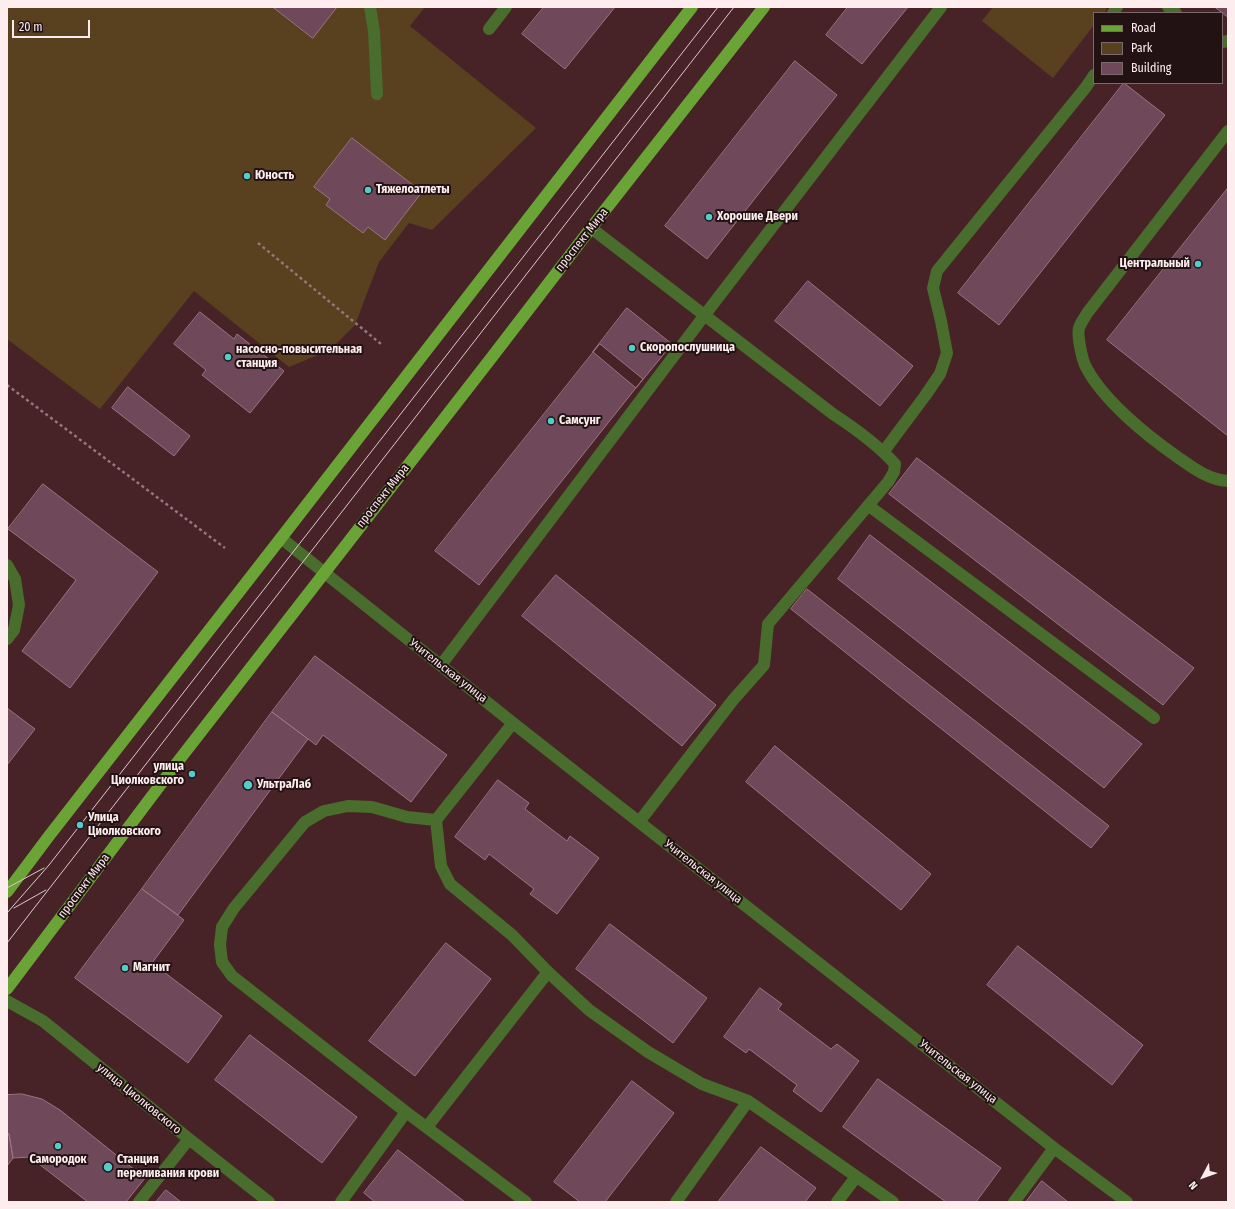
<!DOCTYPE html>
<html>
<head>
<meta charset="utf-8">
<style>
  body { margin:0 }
  #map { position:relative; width:1235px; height:1209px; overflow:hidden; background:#472327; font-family:"Fira Sans Condensed",sans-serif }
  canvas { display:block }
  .frame { position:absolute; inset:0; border:8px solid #fdedee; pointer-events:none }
  .legend { position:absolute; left:1093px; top:12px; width:130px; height:72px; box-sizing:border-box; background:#231214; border:1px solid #7a6a6b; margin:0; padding:5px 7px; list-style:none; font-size:12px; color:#fdedee }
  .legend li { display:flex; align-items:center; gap:8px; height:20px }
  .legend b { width:20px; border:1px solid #7a6a6b }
  .north { position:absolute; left:1183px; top:1157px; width:40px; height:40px; -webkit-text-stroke:3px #231214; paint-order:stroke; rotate:229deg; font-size:11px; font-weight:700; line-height:16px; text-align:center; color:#fdedee }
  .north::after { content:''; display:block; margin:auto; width:14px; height:18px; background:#fdedee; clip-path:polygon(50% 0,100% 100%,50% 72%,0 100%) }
  .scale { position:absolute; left:12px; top:20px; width:78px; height:18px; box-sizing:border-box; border:2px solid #fdedee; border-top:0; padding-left:5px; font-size:12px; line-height:14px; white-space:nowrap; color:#fdedee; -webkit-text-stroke:3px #231214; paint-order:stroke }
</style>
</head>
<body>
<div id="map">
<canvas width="1235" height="1209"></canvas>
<div class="frame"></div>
<ul class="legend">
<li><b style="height:5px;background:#6aa436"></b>Road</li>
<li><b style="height:11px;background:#59401e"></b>Park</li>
<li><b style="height:11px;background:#6f4959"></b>Building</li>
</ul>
<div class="north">N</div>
<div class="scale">20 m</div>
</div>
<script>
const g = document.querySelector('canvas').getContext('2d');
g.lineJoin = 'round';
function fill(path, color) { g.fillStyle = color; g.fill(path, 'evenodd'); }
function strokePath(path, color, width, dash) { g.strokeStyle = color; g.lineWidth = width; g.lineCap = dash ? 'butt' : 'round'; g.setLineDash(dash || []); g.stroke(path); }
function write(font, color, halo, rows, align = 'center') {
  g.font = font + ' "Fira Sans Condensed",sans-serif'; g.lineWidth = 4; g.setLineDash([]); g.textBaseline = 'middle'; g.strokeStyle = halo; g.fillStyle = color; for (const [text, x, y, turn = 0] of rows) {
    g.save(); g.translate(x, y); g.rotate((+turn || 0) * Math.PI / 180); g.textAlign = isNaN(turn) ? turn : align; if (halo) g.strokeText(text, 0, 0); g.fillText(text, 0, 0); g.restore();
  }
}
fill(new Path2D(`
  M7,7H425L410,26L536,128L432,230L409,223L379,262L355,325L330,350L289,367L194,291L100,409L7,339Z
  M993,7H1104L1107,9L1104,13H1094V25L1053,78L982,21Z`), '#59401e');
const building = new Path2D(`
  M273,7H337L313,38Z
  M544,7H615L565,69L522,34Z
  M848,7H908L862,64L826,35Z
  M1215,7H1228V17Z
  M795,61L837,95L707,259L665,226Z
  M1124,83L1165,115L999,325L958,293Z
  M352,138L422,192L385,240L368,227L363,233L326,205L330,199L314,187Z
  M1228,188V436L1107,340Z
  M808,281L913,366L880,406L775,321Z
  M627,308L672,344L636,388L593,352Z
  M200,312L234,339L237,334L284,371L250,413L202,375L206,370L174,344Z
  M600,344L643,379L479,585L435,551Z
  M128,387L190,436L174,456L112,408Z
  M917,458L1194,668L1163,705L889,494Z
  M43,484L158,572L70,688L22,651L76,580L8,529Z
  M870,535L1142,744L1104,788L838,579Z
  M556,575L716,705L682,746L522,616Z
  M807,589L1109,826L1091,848L791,609Z
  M315,656L447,755L411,802L323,735L316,745L272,712Z
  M7,708L35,729L7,765Z
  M272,712L308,739L178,915L142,889Z
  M775,746L931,874L901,910L746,782Z
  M498,780L529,803L525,809L567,841L570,836L599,858L557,914L530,894L534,889L489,854L485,860L455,837Z
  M142,889L184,920L152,963L222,1016L188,1063L75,978Z
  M610,924L707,998L673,1043L576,969Z
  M446,943L491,979L415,1076L369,1041Z
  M1018,946L1143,1045L1112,1085L987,985Z
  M760,988L782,1004L778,1009L831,1049L837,1044L859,1061L821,1112L793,1091L797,1085L749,1049L746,1053L724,1037Z
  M250,1035L357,1117L322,1163L215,1080Z
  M878,1079L1001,1168L976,1202H946L843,1127Z
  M632,1081L674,1113L605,1202H580L554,1182Z
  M22,1094L42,1099L60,1110L145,1178L126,1202H88L30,1157L13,1158L9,1134L7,1133V1095Z
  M7,1133L9,1134L13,1158L7,1166Z
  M761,1147L816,1188L805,1202H718Z
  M398,1150L465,1202H375L364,1193Z
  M1042,1181L1068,1202H1026Z
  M166,1190L181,1202H156Z`);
fill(building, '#6f4959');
strokePath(building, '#9b7383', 1);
strokePath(new Path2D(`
  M258,243L381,344
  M7,385L225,548`), '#94787b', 2.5, [3, 3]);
strokePath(new Path2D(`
  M370,7L374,31L377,94
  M1168,7L1176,13
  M1113,13L1117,7
  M489,29L506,7
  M1222,42L1228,41
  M1228,131L1088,312C1085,317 1081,322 1079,328C1077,335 1082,360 1086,367C1103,400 1146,435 1176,456C1192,467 1208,480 1228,481
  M591,228L833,414C856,429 877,444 895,464L894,472L888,482L768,624L764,665L733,700L639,822
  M884,451L925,396L940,374L947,353L941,321L933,288L937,271L1086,87L1094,75
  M869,506L1154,718
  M281,538L513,723L1054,1148L1127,1202
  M7,565L15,579L19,605L14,630L7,639
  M441,665L704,316L941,7
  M513,723L436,820L441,866L450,884L512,935L548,972L589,1010L648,1052L702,1084L748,1101
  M7,1001L43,1021L189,1139L269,1202
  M406,1112L232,976L222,962L220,945L222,927L234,908L305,822L324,811L348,806L372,807L407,817L436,820
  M427,1127L548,972
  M139,1202L189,1139
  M341,1202L406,1112L526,1202
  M676,1202L748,1101L893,1202
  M837,1202L856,1177
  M1014,1202L1054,1148`), '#496d2c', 12);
strokePath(new Path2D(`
  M7,892L49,836L281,538L692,7
  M7,989L176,764L492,357L591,228L764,7`), '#6aa436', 12);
strokePath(new Path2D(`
  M7,888L44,868
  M14,908L46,890
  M7,913L49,865L718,7
  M7,943L734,7`), '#dcc8ca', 1);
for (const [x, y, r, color] of [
  [247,176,4,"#53cdca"],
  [368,190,4,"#53cdca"],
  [709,217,4,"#53cdca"],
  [1198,264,4,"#53cdca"],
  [632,348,4,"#53cdca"],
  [228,357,4,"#53cdca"],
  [551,421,4,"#53cdca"],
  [192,774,4,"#53cdca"],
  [248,785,5,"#53cdca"],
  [80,825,4,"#53cdca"],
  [125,968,4,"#53cdca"],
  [58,1146,4,"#53cdca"],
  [108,1167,5,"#53cdca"]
]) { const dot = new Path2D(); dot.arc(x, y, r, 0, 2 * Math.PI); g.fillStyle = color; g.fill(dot); strokePath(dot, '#231214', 1.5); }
write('bold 12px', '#fdedee', '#231214', [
  ["Юность",255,176],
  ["Тяжелоатлеты",376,190],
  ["Хорошие Двери",717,217],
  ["Центральный",1190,264,"right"],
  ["Скоропослушница",640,348],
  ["насосно-повысительная",236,350],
  ["станция",236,364],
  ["Самсунг",559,421],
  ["улица",184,767,"right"],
  ["Циолковского",184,781,"right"],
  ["УльтраЛаб",257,785],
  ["Улица",88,818],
  ["Циолковского",88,832],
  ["Магнит",133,968],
  ["Самородок",58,1160,"center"],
  ["Станция",117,1160],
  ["переливания крови",117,1174]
], 'left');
write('12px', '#fdedee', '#231214', [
  ["проспект Мира",582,240,-52],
  ["проспект Мира",383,496,-52],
  ["Учительская улица",448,671,38],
  ["Учительская улица",703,872,38],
  ["проспект Мира",84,886,-53],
  ["Учительская улица",958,1072,38],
  ["улица Циолковского",139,1099,39]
]);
</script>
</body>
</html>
